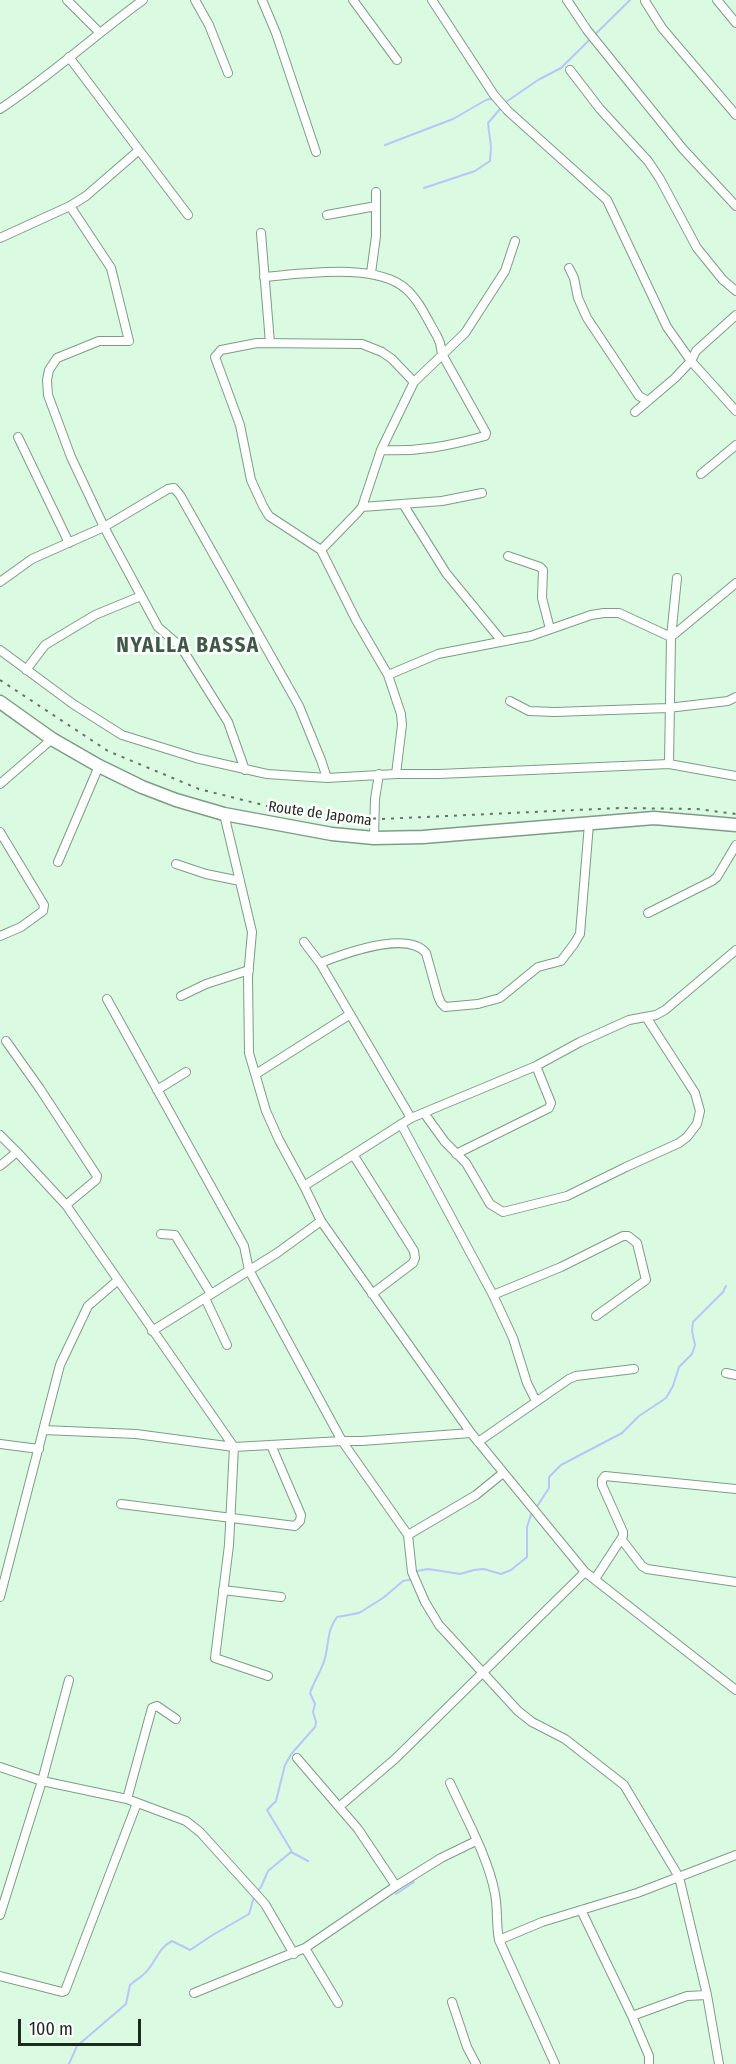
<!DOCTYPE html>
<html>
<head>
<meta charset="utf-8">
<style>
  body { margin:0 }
  #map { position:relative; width:736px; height:2064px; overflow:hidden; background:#dafbe1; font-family:"Fira Sans Condensed",sans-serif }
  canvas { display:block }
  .scale { position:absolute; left:18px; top:2019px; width:123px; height:27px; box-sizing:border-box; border:3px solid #1c291f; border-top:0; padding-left:8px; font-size:18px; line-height:21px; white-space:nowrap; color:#1c291f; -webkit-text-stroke:4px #fff; paint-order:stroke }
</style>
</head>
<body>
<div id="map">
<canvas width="736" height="2064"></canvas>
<div class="scale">100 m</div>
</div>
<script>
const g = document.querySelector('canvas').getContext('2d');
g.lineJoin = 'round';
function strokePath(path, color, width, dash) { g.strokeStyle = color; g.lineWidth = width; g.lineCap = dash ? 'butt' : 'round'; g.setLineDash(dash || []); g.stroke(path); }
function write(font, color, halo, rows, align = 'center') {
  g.font = font + ' "Fira Sans Condensed",sans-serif'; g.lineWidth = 5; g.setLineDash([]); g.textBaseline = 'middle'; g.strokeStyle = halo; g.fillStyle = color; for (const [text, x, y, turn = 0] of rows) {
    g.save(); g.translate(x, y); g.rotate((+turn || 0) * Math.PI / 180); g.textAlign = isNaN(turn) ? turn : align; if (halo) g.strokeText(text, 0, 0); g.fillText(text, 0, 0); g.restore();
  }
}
strokePath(new Path2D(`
  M385,145L453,119L486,100L495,98
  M424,188L475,171L490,161L491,147L488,123L506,102L538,80L561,68L630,0
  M536,1508L549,1488V1477L561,1465L622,1433L639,1416L666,1398L673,1386L679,1367L692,1354L695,1345L692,1331L693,1322L723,1292L726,1286
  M416,1574L417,1571L428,1569L460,1574L474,1570L484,1569L501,1574L511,1570L527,1557V1527L532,1512
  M308,1861L291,1852V1850L267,1810L276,1801L285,1765L292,1753L315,1727L316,1722L313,1712L315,1704L310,1693C314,1681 322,1670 325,1658C329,1643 327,1630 337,1617L359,1613L383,1598L403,1581L413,1579
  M257,1892L261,1887L268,1871L291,1852
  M396,1894L414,1882
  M69,2064L77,2046L126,2004L130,1985C135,1980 142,1977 146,1972C156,1962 158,1948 172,1941L190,1950L211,1936L249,1914L254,1897`), '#b9c5fb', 2);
const street = new Path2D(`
  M67,0L99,32
  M195,0L209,25L228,73
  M262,0L276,33L316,152
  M353,0L397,60
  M432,0L494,95L508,111L607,200L667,327L691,361L736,411
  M567,0L587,30L683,149L736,206
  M717,0L736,23
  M645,1L662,28L736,115
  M69,57L188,215
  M570,70L600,109L648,161L660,179L697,248L723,280L736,291
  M0,109C50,76 95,35 143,0
  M70,206L111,268L129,341H99L57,358L49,370L47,380L48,395L71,457L104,527L158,627L181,647L228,722L245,770
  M327,215L376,206
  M261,233L270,343
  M0,238L70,206L86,196L138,151
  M515,241L505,271L465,333L414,382L381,450L362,507L357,513L321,550L356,620L388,675L438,654L531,636L591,615L604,613H619L671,637L677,578
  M569,268L574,278L578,298L587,318L639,396L648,401
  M371,273L376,236V192
  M264,277C301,274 377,262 406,289C419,300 428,321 437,336L440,343L442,354L486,433L485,436C448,446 419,452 381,450
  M635,412L675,378L691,361L696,351L736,315
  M18,437L69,543
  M701,474L736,445
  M403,504L446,573L501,640
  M362,507L442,501L482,493
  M321,550L269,516L263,506L251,480L240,425L215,357L221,350L257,343L362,344L382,352L392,359L414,382
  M508,556L540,567L543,570L542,598L550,629
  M0,582L32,559L104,527L168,489L174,488L180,495L299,706L321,760L327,778
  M0,650L73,704L122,735L196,758L267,774L327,778L396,774L402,725L401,714L388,675
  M26,670L45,645L95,615L141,596
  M510,701L529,711L555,712L668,708L728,701L736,697
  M669,764L671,637L736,583
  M396,774H439L669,764L736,776
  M0,784L52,739
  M224,814L252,932L248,977L249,1053L266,1111L279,1140L304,1186L321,1221L471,1433L585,1572L736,1690
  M0,832L44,905L43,911L21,927L0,936
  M374,838L375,799L379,774
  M58,862L99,766
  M176,864L206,874L240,881
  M648,913L712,881L717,877L736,845
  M304,942L320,963L411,1118L536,1066L580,1042L629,1020L656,1015L665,1010L736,950
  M320,963C343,954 407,930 426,953L438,996L441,1003L445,1007L478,1004L500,998L538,967L561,961L574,944L580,934L589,824
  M181,996L206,984L249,970
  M107,999L244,1246L249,1270L342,1441L408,1535L412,1572L425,1602L439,1625L518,1711L532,1722L565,1739L624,1785L679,1877L707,1995L719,2064
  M6,1041L40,1089L97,1176L96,1180L66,1205
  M256,1074L349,1015
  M157,1090L186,1072
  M424,1113L445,1142L466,1163L490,1204L503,1212L567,1196L626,1167L679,1143L687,1137L697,1124L700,1111L695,1093L646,1017
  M401,1124L493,1295L513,1338L527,1383L536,1401
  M0,1135L17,1152
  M456,1154L549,1108L551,1103L536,1066
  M354,1156L414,1251L415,1258L413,1263L372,1294
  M0,1166L17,1152L66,1205L234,1447L229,1545L215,1658L268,1676
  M304,1186L411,1118
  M161,1234L175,1235L211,1294
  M493,1295L561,1267L623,1236H628L637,1243L646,1280L596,1316
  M205,1298L227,1345
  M152,1331L277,1253L321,1221
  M726,1373L736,1375
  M44,1430L136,1434L234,1447L342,1441H362L471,1433
  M478,1442L569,1379L576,1376L634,1369
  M0,1444L39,1449
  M121,1504L295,1526L300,1521L301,1515L271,1445
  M408,1535L476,1495L503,1473
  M622,1540L642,1566L647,1569L736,1582
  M595,1579L623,1536V1532L602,1485V1480L605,1476L736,1489
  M223,1590L281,1597
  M0,1597L60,1365L88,1306L117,1281
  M297,1758L358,1829L396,1886
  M0,1767L42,1781L127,1799L186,1821L200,1832L265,1904L294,1954
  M450,1783C465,1816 489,1859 495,1894C498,1909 496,1925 499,1940L555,2064
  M127,1799L152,1708L157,1706L176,1719
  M340,1806L395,1759L585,1572
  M581,1910L632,2016L649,2056V2064
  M0,1915L42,1781L69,1680
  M499,1940L542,1922L637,1893L736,1855
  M305,1948L338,2003
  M0,1976L62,1992L65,1991L137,1803
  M194,1993L305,1948L396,1886L441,1858L476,1841
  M452,2002L467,2047L476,2064
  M632,2016L687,1996L707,1995`);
const primary = new Path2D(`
  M0,702L52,739L99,766L142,787L176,800L224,814L332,834L374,838L423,837L654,818L736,825`);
strokePath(street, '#7e9c85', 10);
strokePath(primary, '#7e9c85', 15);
strokePath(street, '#fff', 8);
strokePath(primary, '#fff', 12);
strokePath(new Path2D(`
  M0,680L108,751L199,789L291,812L381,819L620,808L697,809L736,814`), '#617565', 2, [3, 6]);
write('15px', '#1c291f', '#fff', [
  ["Route de Japoma",320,814,8]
]);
g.letterSpacing = '1.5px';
write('bold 21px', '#3e5a45', '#fff', [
  ["NYALLA BASSA",188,646]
]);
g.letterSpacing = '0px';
</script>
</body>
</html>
